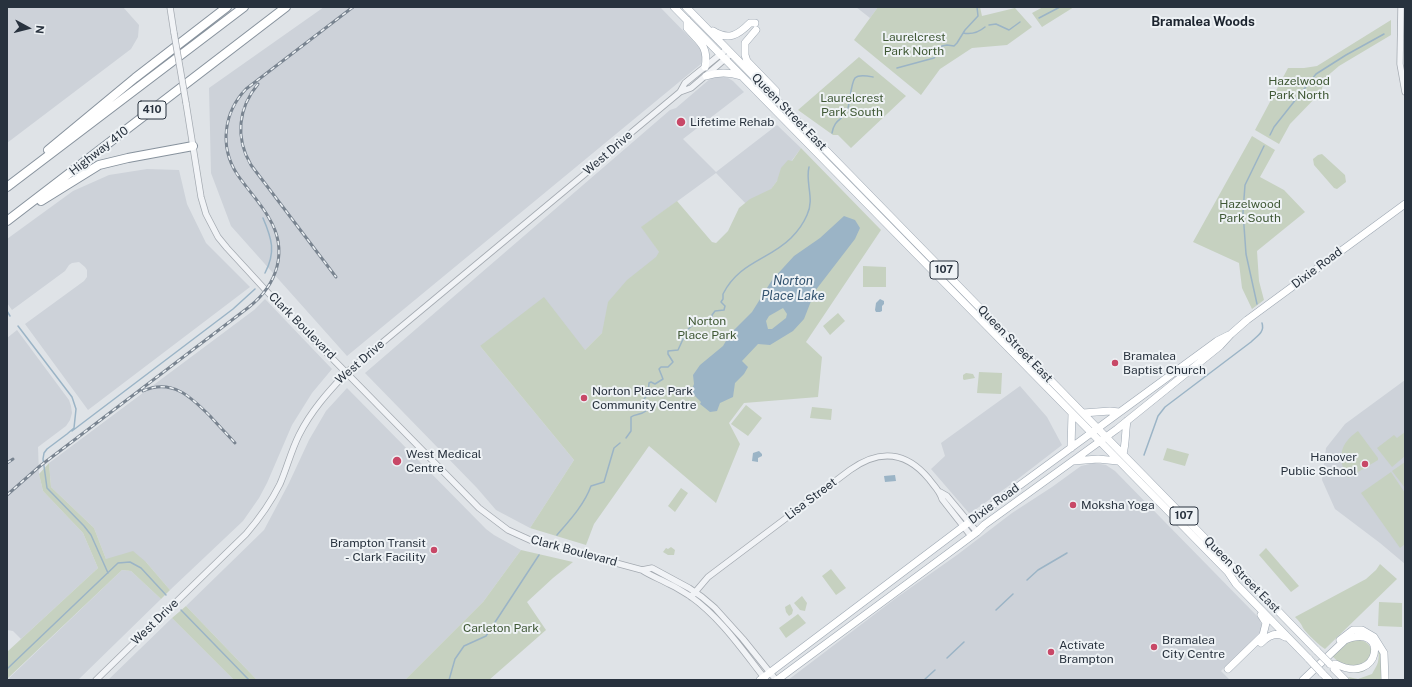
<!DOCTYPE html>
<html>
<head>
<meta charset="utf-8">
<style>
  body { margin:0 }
  #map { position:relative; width:1412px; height:687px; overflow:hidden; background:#dfe3e7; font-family:"Public Sans",sans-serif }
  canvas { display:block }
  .frame { position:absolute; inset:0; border:8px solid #28323e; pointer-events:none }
  .north { position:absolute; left:8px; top:8px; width:40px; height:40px; -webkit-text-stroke:3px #eef2f5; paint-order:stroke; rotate:97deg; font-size:11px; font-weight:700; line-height:16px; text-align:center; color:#28323e }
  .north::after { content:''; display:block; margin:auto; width:14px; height:18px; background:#28323e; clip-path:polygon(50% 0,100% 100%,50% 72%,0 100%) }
</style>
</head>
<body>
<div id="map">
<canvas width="1412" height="687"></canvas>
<div class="frame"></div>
<div class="north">N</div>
</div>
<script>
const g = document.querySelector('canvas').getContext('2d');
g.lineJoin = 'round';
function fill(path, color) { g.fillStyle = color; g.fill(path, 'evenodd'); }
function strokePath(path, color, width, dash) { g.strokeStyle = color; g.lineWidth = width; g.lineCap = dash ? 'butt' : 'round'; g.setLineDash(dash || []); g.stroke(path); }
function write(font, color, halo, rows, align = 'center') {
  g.font = font + ' "Public Sans",sans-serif'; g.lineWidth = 4; g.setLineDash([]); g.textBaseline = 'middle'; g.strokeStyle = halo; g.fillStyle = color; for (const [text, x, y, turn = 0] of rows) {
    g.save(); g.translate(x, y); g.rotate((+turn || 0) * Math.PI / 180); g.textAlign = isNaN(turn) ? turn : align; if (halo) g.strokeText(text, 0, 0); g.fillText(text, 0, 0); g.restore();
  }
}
fill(new Path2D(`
  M7,7H123L139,25L138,37L131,49L7,143Z
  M324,7H660L700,48L702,54V60L701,64L633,120L347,356L231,226L211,173L209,88Z
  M856,7H878L870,18Z
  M721,76L728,78L733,81L744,92L683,139L716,172L777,125L801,148L769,192L750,208L716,173L642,227L662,256L608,327L585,350L480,346L574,460L530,528L496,510L477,488L365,373L670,110L676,108L711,78Z
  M147,169L179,170L187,204L206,243L250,287L88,410L25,324L84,281L87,277V270L85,267L79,262L72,263L69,265L65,271L12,310L7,303V239L73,191L109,175Z
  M265,299L332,369L312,393L292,425L267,483L259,498L243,521L170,590L146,562L106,559L94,528L51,487L49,463L254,310Z
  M17,330L69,400L71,406L72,413L70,420L66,426L38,447L39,474L43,491L83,533L98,568L21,639L13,631L7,630V338Z
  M1405,380V564L1380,543L1335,509L1322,480L1326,448L1345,424Z
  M1020,386L1047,417L1062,445L1010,485L972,512L969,513L931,469L945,456L941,443Z
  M347,388L486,529L494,535L521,550L483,602L405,680H257L186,606L264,530L289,483L309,440L326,411Z
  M1094,463L1106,465L1115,471L1259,618L1263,629L1221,671L1230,680H788L896,598L957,555L1012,513L1052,487L1081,466Z
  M122,570L131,571L161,599L78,680H7Z
  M172,618L234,680H108Z`), '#cdd2d9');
fill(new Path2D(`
  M878,7H980L982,16L1015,8L1032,27L1007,45L972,48L940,69L921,95L854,40Z
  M1043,7H1074L1042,27L1032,13Z
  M1391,20V35L1339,66L1325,78L1321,92L1290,124L1279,144L1255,130L1288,68H1304L1317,66Z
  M859,57L906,96L851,148L838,135H833L798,110Z
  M1252,136L1275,150L1260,177L1284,190L1305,212L1257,251L1259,281L1264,300L1252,309L1242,288L1239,263L1193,242Z
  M801,148L881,230L806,342L822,357L818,397L744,403L729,423L740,444L716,503L649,446L594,524L586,545L530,528L574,460L480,346L544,297L585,350L602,333L608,302L627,280L656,257L659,252L641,227L677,201L712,242L716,243L728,231L739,208L750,199L771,189L777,181L781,168L788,160L792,161Z
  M1322,154L1345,175L1346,182L1337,189L1334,188L1314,165L1313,159L1318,155Z
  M863,266L886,267V287H863Z
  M838,313L845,321L830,335L823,326Z
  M979,372L1002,373L1001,394L977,393Z
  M966,373L973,374L975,378L964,380L963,379V375Z
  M746,405L762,418L748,436L731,424Z
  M812,407L832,409L831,420L810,418Z
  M1358,431L1378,458V460L1348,478C1337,459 1339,444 1358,431Z
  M1405,432V456L1392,467L1377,448L1394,435L1397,438Z
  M1167,448L1189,454L1185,466L1163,460Z
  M1405,462V488L1392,471Z
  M49,463L51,487L94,528L106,559L133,551L146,562L170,590L161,599L131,571L122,570L7,679V652L98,568L83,533L43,491L39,474Z
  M1391,472L1405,493V544L1400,548L1361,493Z
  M681,488L688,493L675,512L668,506Z
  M671,547L675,550L674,555H668L663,552L666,548L668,549Z
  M1266,548L1299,586L1291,592L1259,555Z
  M521,550L573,562L553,578L527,602L546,630L489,680H405L483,602Z
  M1380,564L1397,579L1325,649C1319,645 1307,634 1303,628C1301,623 1299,621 1295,617L1366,579L1376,570Z
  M831,569L846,588L836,595L822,576Z
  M802,596L807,603L805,611L800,610L794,603Z
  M1379,602L1402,603V627L1378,626Z
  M790,604L793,610L792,614L789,616L786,612L785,607Z
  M186,606L257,680H234L172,618Z
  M798,614L806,623L786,638L779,628Z
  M1355,633C1368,632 1381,644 1383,658C1384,665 1383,673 1383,680H1351L1348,677L1358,679L1372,674C1374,670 1377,666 1378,662C1383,643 1366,632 1349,636Z
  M1356,639C1372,642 1371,647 1373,662C1359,683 1346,669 1332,656L1348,642Z`), '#c6d1c0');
fill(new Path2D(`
  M844,216L855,220L860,228L855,239L815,291L804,319L793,331L770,345L758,344L742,361L748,367L744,374L735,383L733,397L720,403L717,411L710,412L700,404L701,402L691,392L694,384L693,375L700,365L723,346L730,334L752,312L772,280L794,256L820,238ZM783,308L787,314L786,318L772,329H768L766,321L769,316Z
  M880,299L884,301V304L882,306V311L880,312H876L875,310L876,303Z
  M759,451L762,454V456L758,458V462L752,461L753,453Z
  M895,475L896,481L885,482L884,476Z`), '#9bb4c6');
strokePath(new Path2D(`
  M1039,18L1060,7
  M989,25L996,24L1009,30L1020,22
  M963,33C972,35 979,32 985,27
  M897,68L934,58L942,46L947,45L954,46L957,43L965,30L978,16L977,7
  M832,133C835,117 843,122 848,108C850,101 851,83 855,78C859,74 868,76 873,77
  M1270,135L1274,127L1316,74L1346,55L1384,34
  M263,218C272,239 276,252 265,273
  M1257,304L1246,254L1243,212L1245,185L1264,146
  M7,311L10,316
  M18,326L72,397L76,409L74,428L67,434L47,449L44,453L43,459L47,488L84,526L91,535L108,573
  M72,431L233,309L255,289
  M626,438L631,431V417C635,414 641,415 646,411V406L644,399L648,394L649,383L651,382L655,384L663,379L659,369L661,367H668L673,362L668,354V351L678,350L684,337L686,331L699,320L709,324L713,322L712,315L715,311L724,310L725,306L721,302L723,299V294C739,262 769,260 791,238C797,232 804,222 807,215C815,199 805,183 809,167
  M1144,455L1158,416L1165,407L1251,342C1257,336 1265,332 1262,323
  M557,535C570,520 584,505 591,486L604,482L614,448L620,443
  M1027,580L1038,570L1067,553
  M181,610L249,680
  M996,610L1013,594
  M947,658L964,642
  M7,669L118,563L130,562L141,568L166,595
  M449,680L455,659L464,646L486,636L539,555
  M924,680L935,670`), '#9bb4c6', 1.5);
const minor = new Path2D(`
  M170,7L174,33
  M1401,7L1400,64L1405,92
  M680,92L691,88L731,54
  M186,103L201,197L206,214L218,237L227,248L272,297L479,508L508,530L530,540L642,570L652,568L689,588L702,597L715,608L743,639L776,680
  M940,492L947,496L977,532
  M642,570C651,576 660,579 669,584C676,587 683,592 690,596C721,618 743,651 766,680
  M691,597L708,577L850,470C879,449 906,451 929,479C934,486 940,491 942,499L971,536
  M96,680L246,534C259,519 271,502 280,484C287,468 291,451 299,435C311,411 328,392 347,372L598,163L632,132L680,92L685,83L727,49`);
const major = new Path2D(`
  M674,7L1228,572L1236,584L1309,659
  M686,7L1234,568L1245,577L1317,651
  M687,20V28C699,42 709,46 705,67
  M756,30L745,43V55L747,61L776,91V99
  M713,31C729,41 738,35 750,23H755
  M706,76C718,72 729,72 741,76
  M1083,413L1110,411L1119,412
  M1071,448L1072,413
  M1123,454C1126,443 1125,433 1127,421
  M1073,461L1098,459L1118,461
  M1340,640L1353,630H1362L1374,637L1384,653L1385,680
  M1261,643C1268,636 1276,631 1285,637
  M1228,669L1263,635L1266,623L1261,615
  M1334,669L1345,680
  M1322,673L1329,680
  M760,680L964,526L1217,341L1229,335
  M777,680L977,532L984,525L1117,429L1220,346L1231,334L1247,320L1405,204
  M1303,680L1345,640C1391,621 1380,687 1336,664H1330`);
const highway = new Path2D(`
  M48,150L135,78L227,7
  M7,187L244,7
  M41,201L99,165L128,158L193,146
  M7,221L286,7`);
strokePath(minor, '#a4aab1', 7);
strokePath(major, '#9ea8b3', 8);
strokePath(highway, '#87929d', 10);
strokePath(minor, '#f1f3f6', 5.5);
strokePath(major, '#fff', 7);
strokePath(highway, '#fff', 8);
const rail = new Path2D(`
  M258,84C238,108 235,138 251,165L336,277
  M143,391C172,378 191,397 210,416C218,425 227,434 235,443
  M7,463L13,459
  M7,495L40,466L249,307C277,285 289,251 269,218C260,202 247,189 237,174C219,146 224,112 246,89L353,7`);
strokePath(rail, '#798490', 3);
strokePath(rail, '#eef2f5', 1.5, [4.5]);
const minorBridge = new Path2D(`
  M174,33L186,103`);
const majorBridge = new Path2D(`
  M1317,651L1330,664
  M1309,659L1322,673`);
strokePath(minorBridge, '#a4aab1', 7, []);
strokePath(majorBridge, '#9ea8b3', 8, []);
strokePath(minorBridge, '#f1f3f6', 5.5);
strokePath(majorBridge, '#fff', 7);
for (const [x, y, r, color] of [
  [681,122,5,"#c84867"],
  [1115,363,4,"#c84867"],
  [584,398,4,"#c84867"],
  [397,461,5,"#c84867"],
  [1365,464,4,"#c84867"],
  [1073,505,4,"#c84867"],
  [434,550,4,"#c84867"],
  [1154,647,4,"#c84867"],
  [1051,652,4,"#c84867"]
]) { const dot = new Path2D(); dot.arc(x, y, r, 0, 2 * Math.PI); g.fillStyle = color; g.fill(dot); strokePath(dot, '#eef2f5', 1.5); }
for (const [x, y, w] of [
  [152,110,28],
  [944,270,28],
  [1184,516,28]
]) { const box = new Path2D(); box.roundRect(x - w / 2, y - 9, w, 18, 3); g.fillStyle = '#eef2f5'; g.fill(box); strokePath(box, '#28323e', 1); }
write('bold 11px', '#28323e', null, [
  ["410",152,110],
  ["107",944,270],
  ["107",1184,516]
]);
write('12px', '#405936', '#eef2f5', [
  ["Laurelcrest",914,37],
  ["Park North",914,51],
  ["Hazelwood",1299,81],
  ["Park North",1299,95],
  ["Laurelcrest",852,98],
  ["Park South",852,112],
  ["Hazelwood",1250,204],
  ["Park South",1250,218],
  ["Norton",707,321],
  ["Place Park",707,335],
  ["Carleton Park",501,628]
]);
write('12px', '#28323e', '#eef2f5', [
  ["Queen Street East",789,112,46],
  ["Highway 410",99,151,-38],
  ["West Drive",608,153,-41],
  ["Dixie Road",1317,268,-37],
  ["Clark Boulevard",302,326,45],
  ["Queen Street East",1015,344,46],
  ["West Drive",360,362,-41],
  ["Lisa Street",811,499,-37],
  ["Dixie Road",994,504,-36],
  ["Clark Boulevard",574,551,15],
  ["Queen Street East",1242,575,45],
  ["West Drive",155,622,-44]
]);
write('12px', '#28323e', '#eef2f5', [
  ["Lifetime Rehab",690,122],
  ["Bramalea",1123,356],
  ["Baptist Church",1123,370],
  ["Norton Place Park",592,391],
  ["Community Centre",592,405],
  ["West Medical",406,454],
  ["Centre",406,468],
  ["Hanover",1357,457,"right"],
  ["Public School",1357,471,"right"],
  ["Moksha Yoga",1081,505],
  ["Brampton Transit",426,543,"right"],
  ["- Clark Facility",426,557,"right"],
  ["Bramalea",1162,640],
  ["City Centre",1162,654],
  ["Activate",1059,645],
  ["Brampton",1059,659]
], 'left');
write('bold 13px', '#1b232e', '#eef2f5', [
  ["Bramalea Woods",1203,22]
]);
write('italic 13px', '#345470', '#eef2f5', [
  ["Norton",793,281],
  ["Place Lake",793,296]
]);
</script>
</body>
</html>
